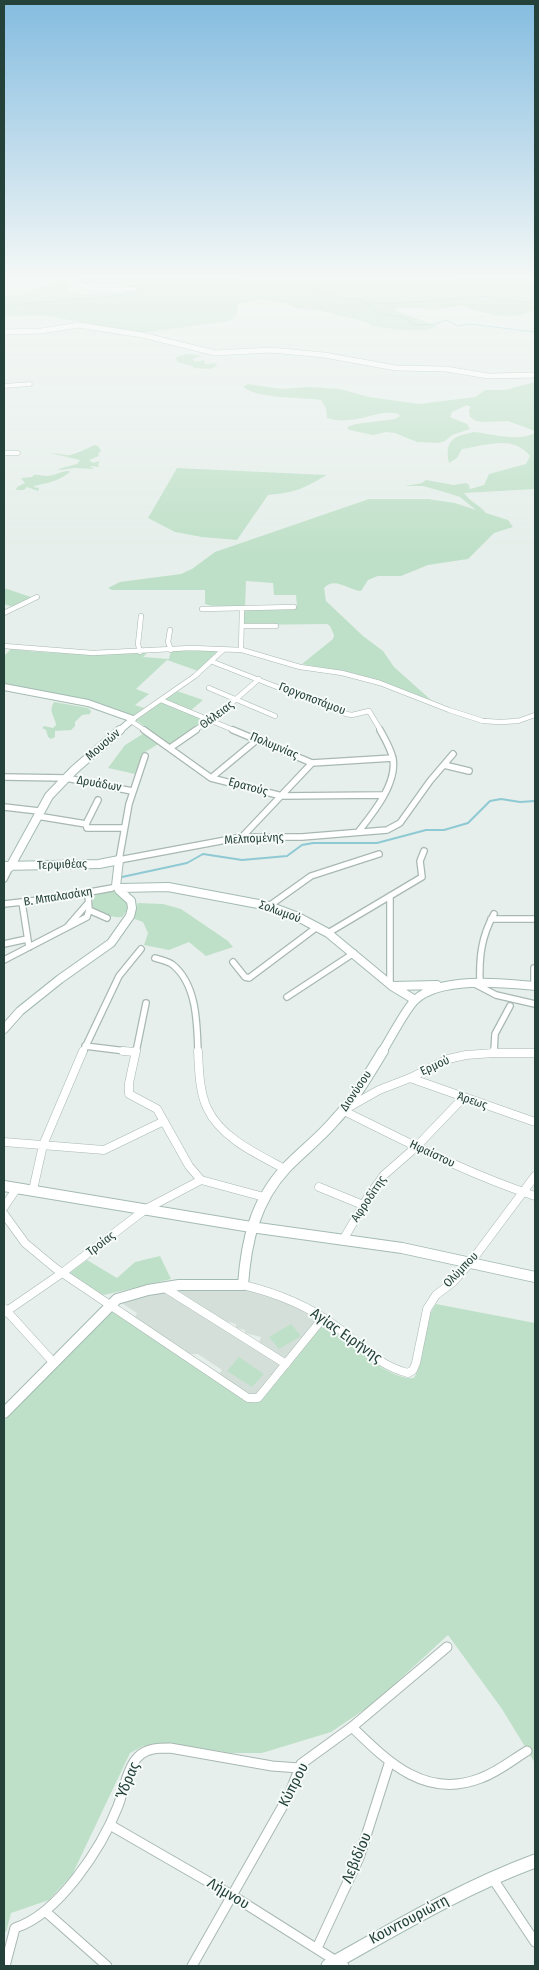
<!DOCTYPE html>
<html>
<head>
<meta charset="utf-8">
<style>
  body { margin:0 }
  #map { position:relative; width:539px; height:1970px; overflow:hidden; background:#e6efeb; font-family:"Fira Sans Condensed",sans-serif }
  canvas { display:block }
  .frame { position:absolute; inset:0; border:5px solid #24423a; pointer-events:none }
</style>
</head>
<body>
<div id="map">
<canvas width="539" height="1970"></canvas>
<div class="frame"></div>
</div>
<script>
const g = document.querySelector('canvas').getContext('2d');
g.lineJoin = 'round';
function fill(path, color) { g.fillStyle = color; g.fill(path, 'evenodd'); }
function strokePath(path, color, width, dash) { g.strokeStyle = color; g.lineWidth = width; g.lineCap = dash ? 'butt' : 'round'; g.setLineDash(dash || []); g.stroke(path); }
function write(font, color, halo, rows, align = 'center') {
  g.font = font + ' "Fira Sans Condensed",sans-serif'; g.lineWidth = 4; g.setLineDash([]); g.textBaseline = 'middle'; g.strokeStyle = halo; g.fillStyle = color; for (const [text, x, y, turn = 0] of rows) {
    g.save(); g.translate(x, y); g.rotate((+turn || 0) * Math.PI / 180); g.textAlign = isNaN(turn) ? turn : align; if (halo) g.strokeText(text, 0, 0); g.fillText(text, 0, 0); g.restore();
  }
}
fill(new Path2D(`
  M170,1286L244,1287L288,1304L318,1319L286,1360L259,1343L261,1337L245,1333V1330L236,1328V1324L218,1319L191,1302L192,1300Z
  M160,1289L282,1365L257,1395L251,1396L219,1374L222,1370L198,1354H191L135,1317L137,1313L118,1301Z`), '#d4dfda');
fill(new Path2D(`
  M56,278L73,282H70L67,293H81V295L125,293L126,290H122L124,284H88L76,282L77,278L535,279V310L521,315L509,316L493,315L463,306L430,310L424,308H398L395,310L396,311L437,326C426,335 386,328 371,326L367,322L317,310L294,308L287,303L261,299L238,304L237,314L230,321L140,333L42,315L4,316V296L21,294L55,283Z
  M187,354L202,356L193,359L195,362L204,360L205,364L216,363L217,366L210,369L194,368L193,366L177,362L176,357Z
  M535,382V431L508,421L484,422L476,421L470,417L469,410L471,407L467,405L452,412L450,417L467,424L470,429L452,435L445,441L438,443L417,442L395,433L386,432L373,435L349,430L347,427L356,424L395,419L400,416L399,414C375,408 357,427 327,418L326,408L321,400C300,397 259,399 243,387L248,384L281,389L310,387L340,389L369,397L419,404L475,397L485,390H505Z
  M474,432C493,434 518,442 535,433V489L464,493C470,502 480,505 486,513L508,520L513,527L494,533L468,559L428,565L401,576H378L368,580L361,591C348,590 335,576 324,588L326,601L363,636L383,651L394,667L431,700L390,685L345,672L302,664L333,639L334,635L330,626L327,624L243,625V610L295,608L297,606L296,595H274L273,583L246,581L245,608H219L205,604V590H112L108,588L120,582L181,574L192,569L215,552L369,499H428L455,503L476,510L460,497L451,494L423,486H405L422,483L426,480L454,485L466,483L469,485L470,489L484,485L489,474L526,464L530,456C512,434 486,446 462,449L457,458L449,463C444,440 454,436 474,432Z
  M94,445L98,446L101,451L98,454L99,456L89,460L93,463L100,461L98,464L99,467L90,466L94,469L75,468L60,470L58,469L77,464L80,460L50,453C57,453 65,456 71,455C74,454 92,447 94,445Z
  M177,468L327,475C304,488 295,493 268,495L237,540L202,537L175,532L148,518Z
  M69,471L70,472C60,481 47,483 34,486V487L39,488L38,491L27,487L24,490H16L17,487L25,483L21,478L32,477L34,475C39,474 42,476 47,476C54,476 61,471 69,471Z
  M4,588L34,598L13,607L4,604Z
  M11,649C56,655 101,654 147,653L143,657L169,659L171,651H214L218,653L198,671L167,660L136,689L149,694L135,705L147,709L134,717L4,685V656Z
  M177,691L203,700L189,712L207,718L171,746L136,720Z
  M54,702L88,708L91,711L90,714L82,715L75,722V726L71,730L55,731V737L51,739L48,737L46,730L42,728L44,726L53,728L56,725C55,716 48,712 54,702Z
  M146,732L160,743L145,752L135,774L108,768L125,745Z
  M110,891L121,894L130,906L122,917C112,918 97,913 91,905L96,894Z
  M138,903L163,904L181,909L228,941L233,947L206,956L189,942L169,950L144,945L148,933L143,922L132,918Z
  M160,1256L171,1279L104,1295L96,1292L69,1273L87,1260L117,1278L135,1262Z
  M436,1304L535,1323V1763L502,1709L448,1635L374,1703L331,1732L262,1753H230L174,1744L143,1746L130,1753L72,1875L49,1900L11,1913L6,1932H4V1421L110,1307L245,1400L255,1403L263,1398L322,1322C345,1338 387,1381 414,1378C428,1355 420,1326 436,1304Z
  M291,1324L301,1336L279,1349L269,1337Z
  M239,1357L264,1374L252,1387L227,1371Z`), '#bfe0c8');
strokePath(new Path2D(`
  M363,302L393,304L491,296L500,300L535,303
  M4,311L11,306L22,304L129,295L154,286L185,283L202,287L251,283L278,287L309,288L347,300L359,299L383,314L406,318L413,325L435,324L446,320L458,326L469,324L535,332`), '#8ec9d4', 1);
strokePath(new Path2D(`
  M122,877L187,863L203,854L242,860L287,856L302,845L313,843H377L426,830H444L468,823L490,801L501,799L520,802L535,801`), '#8ec9d4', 2);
const streetFar4 = new Path2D(`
  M75,278L74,283L95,289H134
  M4,386L30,384
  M4,453H18`);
const streetFar3 = new Path2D(`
  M202,609L294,607
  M4,613L37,597
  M242,626H276
  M170,630L168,642L171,650
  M4,646L93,653L191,648L242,650L300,667L342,673L380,683L449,710L483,721L500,722L518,721L535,715
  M241,650L242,609
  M140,652L138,644L141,616
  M213,662L346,714L352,715L369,711L381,731
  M209,688L275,716
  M161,700L236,731
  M133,719L195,676L223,650
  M131,721L146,731
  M194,731L227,707L259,679`);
const streetFar2 = new Path2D(`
  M144,730L211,778L282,796L382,795
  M233,730L312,763L393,758
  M170,748L196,730
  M145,756L129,804L119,860L242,837H302L387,830L400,823L430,781L453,754
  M444,765L469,771
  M4,777L66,778L132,791
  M211,778L258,739
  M98,800L86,824L87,828H124
  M4,807L39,811
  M37,816L86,824
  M359,831C373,813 397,784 393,759C391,749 385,739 380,730
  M242,837L312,763
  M4,879L10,867
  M88,893L89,910L107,918
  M390,896V984
  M22,902L29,947
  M4,904L57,898L112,888
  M269,906L311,876L379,854
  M491,919H535
  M68,926L88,903
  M328,933L422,877L420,861L424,851
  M4,944L27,939
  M155,958C161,960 168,961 173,965C197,985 197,1023 198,1052
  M4,960L87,917L89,910
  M233,962L245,977L249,978L317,927
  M534,968V986
  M475,984L496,995L535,1004
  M480,984C479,958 481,937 494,914
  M287,997L354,953
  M85,1046L134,1052
  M83,1052L119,976L141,949
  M136,1052L146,1003
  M494,1052L495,1034L510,1006`);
const streetFar1 = new Path2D(`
  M123,1051L135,1052
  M136,1051L129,1083V1094L157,1109L189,1166L201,1180L264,1197
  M198,1051C199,1069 199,1090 207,1108C221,1138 257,1154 285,1169
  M494,1053V1051
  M410,1078L535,1122
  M349,1107L379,1090L410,1078L448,1059L466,1055L494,1053H535
  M344,1111C407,1142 468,1174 535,1196
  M4,1142L104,1150L164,1121
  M319,1187L363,1205
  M33,1190L43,1145L83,1051
  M4,1207L17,1188
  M4,1214L25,1243L55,1268L248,1398H258L323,1318
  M343,1240L368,1197L384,1175L416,1147L463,1098
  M243,1285C277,1293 310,1307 337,1327C361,1345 379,1366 408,1373L413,1370L416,1363L427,1309L436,1295L453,1282L470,1263L535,1176
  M165,1288L286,1364
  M4,1308L53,1362
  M4,1313L62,1273L146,1209L201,1180`);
const street = new Path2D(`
  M352,1727C388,1762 426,1800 481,1778C498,1772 512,1760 527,1751
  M110,1825L233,1896L344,1966
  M493,1879L535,1942
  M45,1911L107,1966
  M317,1948L359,1858L389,1764
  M5,1966L15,1928C59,1914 102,1847 118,1806C123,1793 128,1766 138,1757C146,1748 159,1748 170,1748L272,1766L299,1768
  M192,1966L289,1795L301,1764L352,1727L447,1647`);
const secondaryFar4 = new Path2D(`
  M4,332L41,331L79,325L142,335L215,353L271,350L324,355L396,368L446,369L488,376L535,375`);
const secondaryFar3 = new Path2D(`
  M4,687L88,703L133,719L119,731`);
const secondaryFar2 = new Path2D(`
  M4,866L99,864L119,860L116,886
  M10,867L49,796L74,770L120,730
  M120,888L168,887L269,906L298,917L328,933L392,986L415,1000
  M393,986L437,985
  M4,1029L20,1011L60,979L111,943L130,916L132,908L131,901L119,890
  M382,1052C391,1038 405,1010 415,1000C441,976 503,983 535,986`);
const secondaryFar1 = new Path2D(`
  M4,1186L251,1227L402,1248L535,1277
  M4,1413L117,1299L148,1290L179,1285H243C246,1242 255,1201 286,1168C301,1152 320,1138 335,1120C354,1100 369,1074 383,1051`);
const secondary = new Path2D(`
  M328,1966C396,1928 462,1888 535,1861`);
strokePath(streetFar4, '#a8b8b2', 5);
strokePath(streetFar3, '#a8b8b2', 5.5);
strokePath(streetFar2, '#a8b8b2', 8);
strokePath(streetFar1, '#a8b8b2', 9);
strokePath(street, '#a8b8b2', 11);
strokePath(secondaryFar4, '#a4bbb3', 6);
strokePath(secondaryFar3, '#a4bbb3', 8);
strokePath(secondaryFar2, '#a4bbb3', 10);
strokePath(secondaryFar1, '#a4bbb3', 12);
strokePath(secondary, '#a4bbb3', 15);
strokePath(streetFar4, '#fff', 4);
strokePath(streetFar3, '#fff', 4.5);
strokePath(streetFar2, '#fff', 5.5);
strokePath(streetFar1, '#fff', 8);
strokePath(street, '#fff', 9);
strokePath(secondaryFar4, '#fff', 5);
strokePath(secondaryFar3, '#fff', 6);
strokePath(secondaryFar2, '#fff', 8);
strokePath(secondaryFar1, '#fff', 10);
strokePath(secondary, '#fff', 13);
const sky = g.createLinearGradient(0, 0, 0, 554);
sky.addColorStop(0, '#84bce0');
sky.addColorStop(0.5, '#f4f8f6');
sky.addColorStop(1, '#f4f8f600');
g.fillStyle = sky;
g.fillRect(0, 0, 539, 554);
write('12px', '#24423a', '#f7fbf9', [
  ["Γοργοποτάμου",312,699,21],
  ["Θάλειας",217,715,-37],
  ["Μουσών",103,745,-41],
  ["Πολυμνίας",274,746,23],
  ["Δρυάδων",99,784,10],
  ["Ερατούς",248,787,15],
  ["Μελπομένης",254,839,-3],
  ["Τερψιθέας",62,865,-2],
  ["Β. Μπαλασάκη",58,897,-9],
  ["Σολωμού",280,912,20],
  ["Ερμού",435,1066,-25],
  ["Διονύσου",356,1091,-56],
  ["Άρεως",472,1101,19],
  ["Ηφαίστου",432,1154,25],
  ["Αφροδίτης",369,1199,-56],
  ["Τροίας",101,1244,-37],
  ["Ολύμπου",461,1270,-46]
]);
write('15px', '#24423a', '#f7fbf9', [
  ["Αγίας Ειρήνης",346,1336,35],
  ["Ύδρας",128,1781,-67],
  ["Κύπρου",294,1785,-63],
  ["Λεβιδίου",357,1858,-67],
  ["Λήμνου",228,1894,31],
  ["Κουντουριώτη",409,1920,-28]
]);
</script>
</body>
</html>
